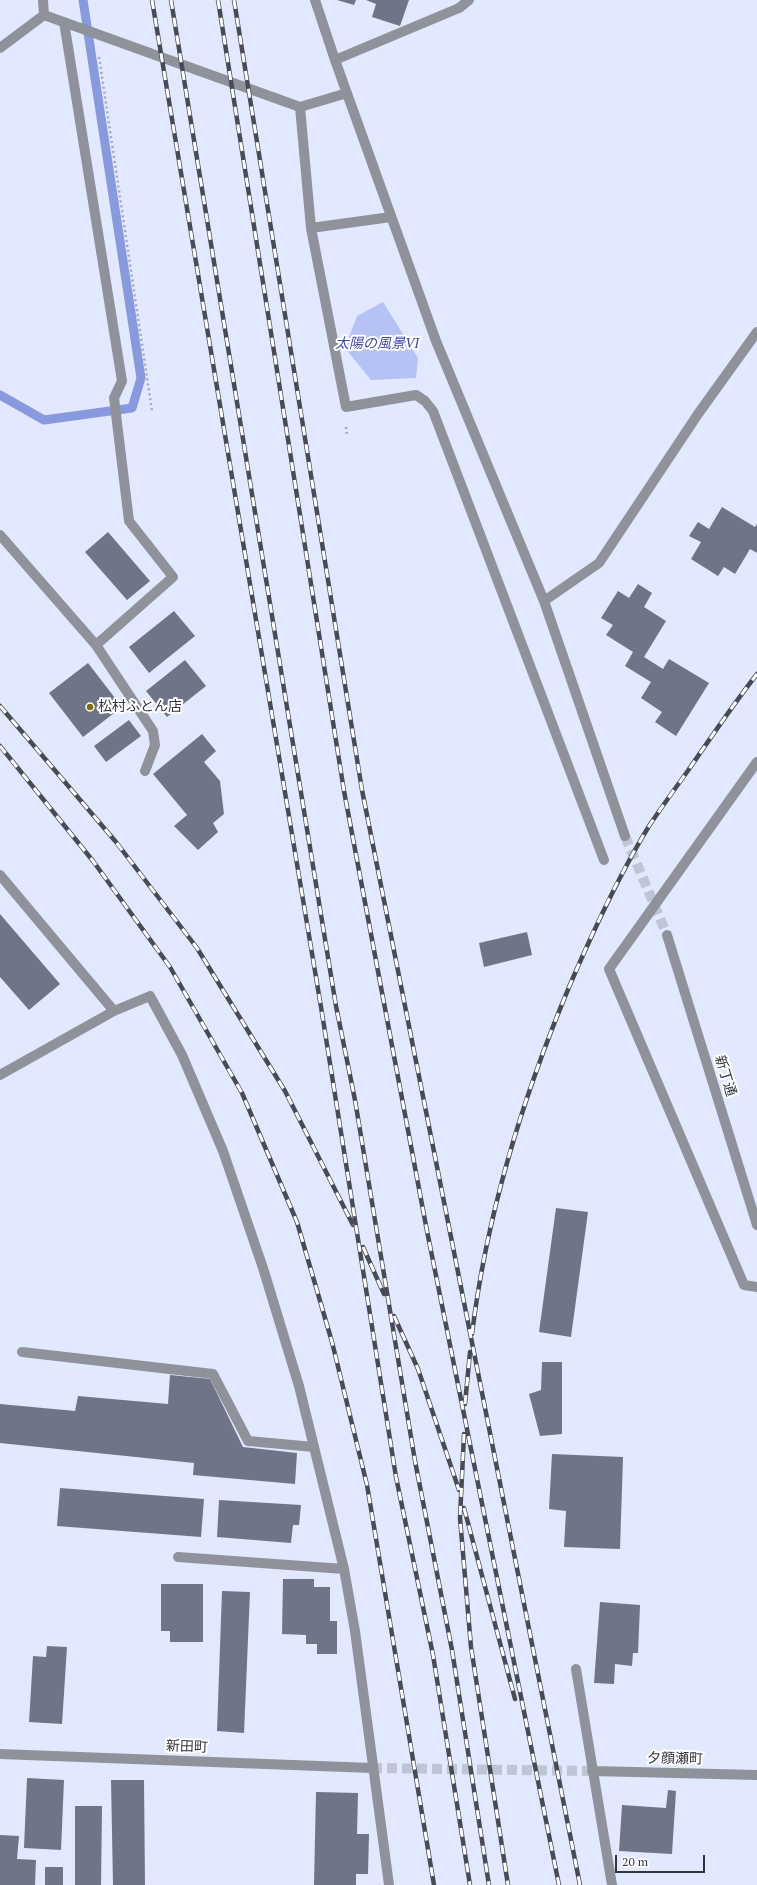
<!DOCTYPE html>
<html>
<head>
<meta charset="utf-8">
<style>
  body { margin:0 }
  #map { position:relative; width:757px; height:1885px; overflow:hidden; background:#e2e8fe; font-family:"PT Serif",serif }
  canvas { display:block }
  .scale { position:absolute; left:615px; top:1855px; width:90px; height:18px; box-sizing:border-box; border:2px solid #32353d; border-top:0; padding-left:5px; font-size:12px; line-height:14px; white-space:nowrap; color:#32353d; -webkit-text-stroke:3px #fff; paint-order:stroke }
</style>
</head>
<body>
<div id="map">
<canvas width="757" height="1885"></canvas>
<div class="scale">20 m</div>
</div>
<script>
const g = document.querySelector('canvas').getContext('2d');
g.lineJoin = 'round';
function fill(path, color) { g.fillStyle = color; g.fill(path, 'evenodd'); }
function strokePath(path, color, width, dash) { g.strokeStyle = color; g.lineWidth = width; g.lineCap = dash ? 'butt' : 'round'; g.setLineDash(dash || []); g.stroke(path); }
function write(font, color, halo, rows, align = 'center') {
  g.font = font + ' "PT Serif","Noto Sans JP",serif'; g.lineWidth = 4; g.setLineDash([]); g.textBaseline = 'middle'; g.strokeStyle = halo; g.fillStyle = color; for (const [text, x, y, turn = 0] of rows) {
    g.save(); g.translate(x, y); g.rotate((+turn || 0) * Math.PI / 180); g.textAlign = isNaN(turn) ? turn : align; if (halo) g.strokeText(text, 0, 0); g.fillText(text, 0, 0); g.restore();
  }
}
fill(new Path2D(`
  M383,302L418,358L416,378L371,380L345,348L357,316Z`), '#b5c2f3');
strokePath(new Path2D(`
  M0,395L44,420L132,408L141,378L83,0`), '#8999dd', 9);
fill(new Path2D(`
  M337,0H356L354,5Z
  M366,0H409L400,26L372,17L376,4Z
  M722,507L755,527L757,524V553L750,549L735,574L724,567L718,576L691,559L701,542L689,536L698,522L709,529Z
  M108,532L150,581L127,600L85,552Z
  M638,584L652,593L644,607L666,621L644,657L663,669L669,659L709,683L676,736L655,722L662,712L641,698L651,682L625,666L633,652L606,635L613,625L601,618L618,591L629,598Z
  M174,611L195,636L149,673L129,647Z
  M185,660L206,686L167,717L146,691Z
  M88,663L122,707L83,737L49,693Z
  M129,720L141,736L106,762L94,746Z
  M202,734L216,751L204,762L220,781L224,814L213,823L218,832L198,850L174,826L187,815L153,774Z
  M0,914L60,984L29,1010L0,977Z
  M527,932L532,955L484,967L479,943Z
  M556,1208L588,1212L571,1337L539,1332Z
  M542,1362H562V1434L540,1436L529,1394L541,1390Z
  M170,1375L210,1379L243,1447L297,1453L295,1484L193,1475L194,1463L0,1443V1404L75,1411L78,1396L168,1404Z
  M552,1454L623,1457L620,1549L564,1547L566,1511L549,1509Z
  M60,1488L204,1499L201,1537L57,1526Z
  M219,1500L301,1505L299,1525H293L291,1543L217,1537Z
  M283,1579H314V1587H330V1621H337V1654H317V1644H306V1635L282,1634Z
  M161,1584H203V1642H170V1631H161Z
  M222,1591L250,1592L244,1733L217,1731Z
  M600,1602L640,1605L638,1653H633L632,1666L615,1664L614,1684L594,1683Z
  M47,1646L67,1647L62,1724L29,1722L33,1656L46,1657Z
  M27,1778L64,1780L61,1850L24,1848Z
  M111,1780H144L145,1885H113Z
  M668,1790L676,1791L672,1854L619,1851L622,1805L666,1808Z
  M316,1792L358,1793L357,1834H369L368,1874H356V1885H314Z
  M75,1806H102L101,1885H75Z
  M0,1835L19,1836L17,1859L36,1860L35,1885H0Z
  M45,1867H63V1885H45Z`), '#6f7487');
strokePath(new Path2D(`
  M625,836L667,935
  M372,1768L592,1771`), '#bfc4d7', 10, [10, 5]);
strokePath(new Path2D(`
  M99,57L152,411
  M346,427L347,435`), '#a3a8b9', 2.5, [2, 3]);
strokePath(new Path2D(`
  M43,0L44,15
  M315,0L335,60L436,341L544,601L625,836
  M44,15L300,107L347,93
  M64,22L122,381L114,398L129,521L173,577L96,645
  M0,48L44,15
  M335,60L459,8L469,0
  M300,107L311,228
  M391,217L311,228L346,407L416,395L425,401L433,411L604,860
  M0,535L96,645L153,731L155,745L145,771
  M544,601L599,563L698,414L757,332
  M757,762L609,969L744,1285L757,1287
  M0,875L114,1011
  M667,935L757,1225
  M0,1075L114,1011L150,996L182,1055L223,1151L263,1268L299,1386L344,1569L355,1631L389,1885
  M22,1352L213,1374L248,1441L314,1447
  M178,1557L344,1569
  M576,1669L612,1885
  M0,1754L372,1768
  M592,1771L757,1775`), '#90929b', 10);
const rail = new Path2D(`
  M152,0L321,1007L396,1477L433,1655L470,1885
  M171,0L336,1006L355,1100L415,1461L452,1650L489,1885
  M218,0L344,791L427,1231L559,1885
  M234,0L362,790L580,1885
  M0,706L116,842L197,948L285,1091L353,1225
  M0,746L93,861L170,967L242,1093L297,1222L332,1342L367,1485L434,1885
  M363,1247L384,1294
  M394,1316L418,1369L459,1490
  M472,1334C487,1211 524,1093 572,980C595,927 619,875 649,826C661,808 674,790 687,772C710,739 732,706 757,674
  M465,1404L470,1352
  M464,1434L460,1518L471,1647L508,1885
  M464,1508L515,1699`);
strokePath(rail, '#484b55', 4.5);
strokePath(rail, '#fff', 3, [9]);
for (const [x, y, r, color] of [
  [90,707,4,"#846d09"]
]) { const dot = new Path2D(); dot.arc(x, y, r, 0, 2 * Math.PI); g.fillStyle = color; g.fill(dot); strokePath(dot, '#fff', 1.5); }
write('italic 14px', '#3f4b9c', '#fff', [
  ["太陽の風景VI",377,344]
]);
write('14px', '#32353d', '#fff', [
  ["松村ふとん店",98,707]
], 'left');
write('14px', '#32353d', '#fff', [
  ["新丁通",725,1076,73],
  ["新田町",187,1747,2],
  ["夕顔瀬町",675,1759,1]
]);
</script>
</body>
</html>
